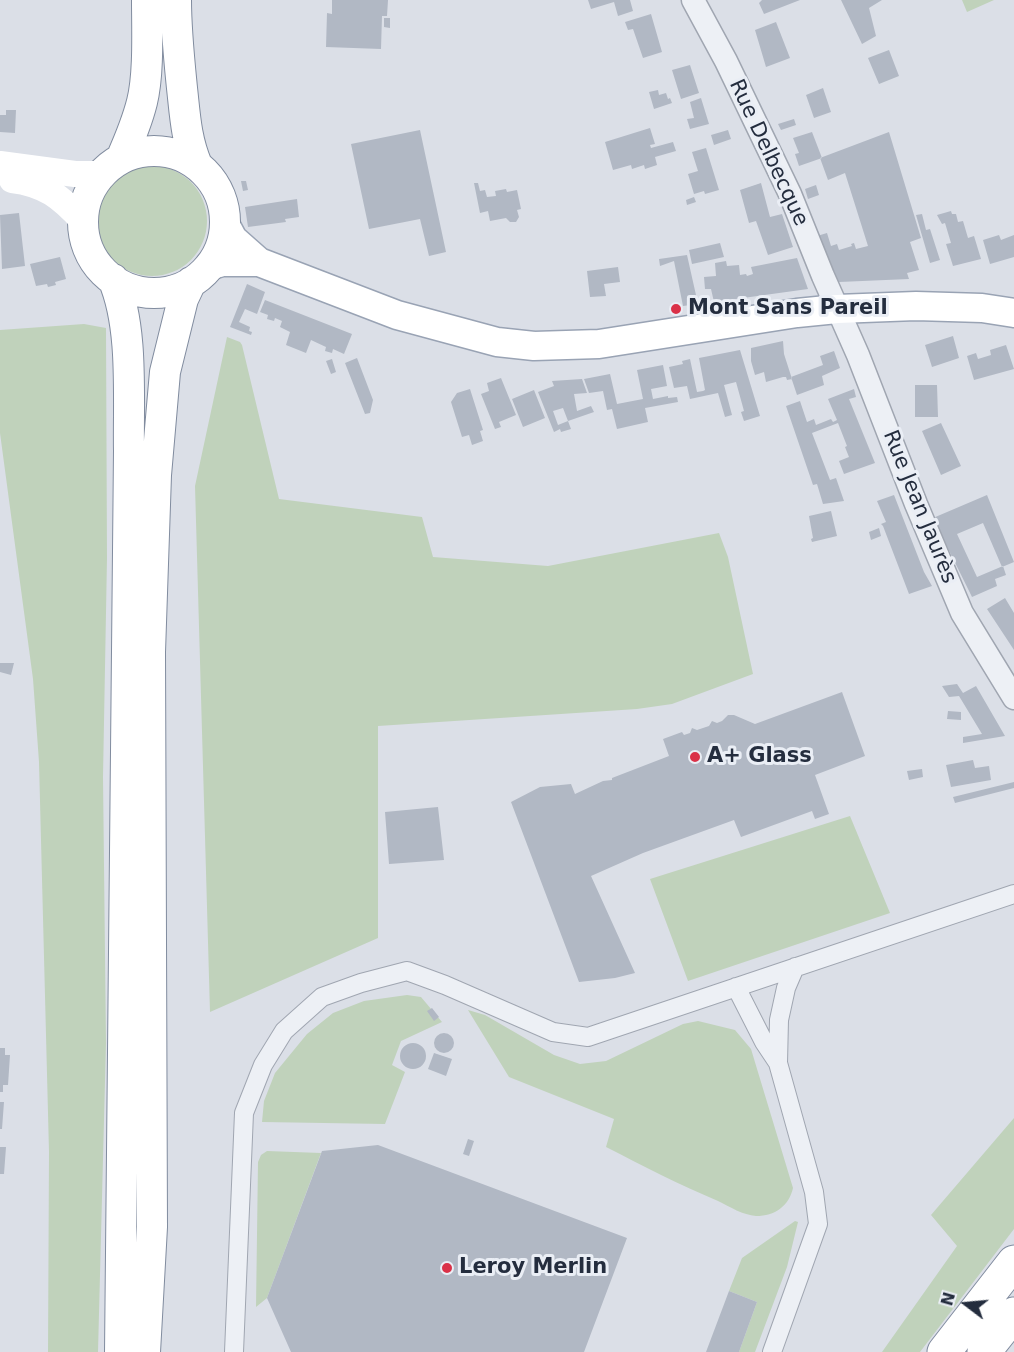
<!DOCTYPE html>
<html>
<head>
<meta charset="utf-8">
<style>
  body { margin:0 }
  #map { position:relative; width:1014px; height:1352px; overflow:hidden; background:#dbdfe7; font-family:"DejaVu Sans",sans-serif }
  canvas { display:block }
  .north { position:absolute; left:936px; top:1274px; width:60px; height:60px; -webkit-text-stroke:4px #eaeef5; paint-order:stroke; rotate:286deg; font-size:16px; font-weight:700; line-height:24px; text-align:center; color:#242d3e }
  .north::after { content:''; display:block; margin:auto; width:21px; height:27px; background:#242d3e; clip-path:polygon(50% 0,100% 100%,50% 72%,0 100%) }
</style>
</head>
<body>
<div id="map">
<canvas width="1014" height="1352"></canvas>
<div class="north">N</div>
</div>
<script>
const g = document.querySelector('canvas').getContext('2d');
g.lineJoin = 'round';
function fill(path, color) { g.fillStyle = color; g.fill(path, 'evenodd'); }
function strokePath(path, color, width, dash) { g.strokeStyle = color; g.lineWidth = width; g.lineCap = dash ? 'butt' : 'round'; g.setLineDash(dash || []); g.stroke(path); }
function write(font, color, halo, rows, align = 'center') {
  g.font = font + ' "DejaVu Sans",sans-serif'; g.lineWidth = 6; g.setLineDash([]); g.textBaseline = 'middle'; g.strokeStyle = halo; g.fillStyle = color; for (const [text, x, y, turn = 0] of rows) {
    g.save(); g.translate(x, y); g.rotate((+turn || 0) * Math.PI / 180); g.textAlign = isNaN(turn) ? turn : align; if (halo) g.strokeText(text, 0, 0); g.fillText(text, 0, 0); g.restore();
  }
}
fill(new Path2D(`
  M962,0H994L967,12Z
  M97 221a55 55 0 1 1 110 0a55 55 0 1 1-110 0Z
  M84,324L106,328L107,558L103,777L106,1043L98,1352H48L49,1152L39,762L33,679L0,433V330Z
  M227,337L240,342L242,345L279,499L422,517L433,557L548,566L719,533L728,557L753,674L672,704L637,709L378,726V938L210,1012L195,486Z
  M850,816L890,913L688,981L650,879Z
  M407,995L421,997L442,1022L401,1041L392,1065L405,1072L385,1124L262,1122L264,1101L275,1073L307,1034L333,1013L364,1001Z
  M468,1010L485,1015L554,1055L580,1064L606,1061L683,1024L698,1021L735,1030L751,1049L793,1188C789,1206 775,1216 756,1216C743,1215 730,1207 718,1201C680,1185 643,1166 606,1147L614,1119L509,1077Z
  M1014,1118V1229L920,1352H882L957,1246L931,1215Z
  M267,1151L321,1153L267,1298L256,1307L258,1162L261,1155Z
  M795,1221L798,1222L787,1267L755,1352H739L757,1302L729,1291L742,1258Z`), '#c0d2bb');
fill(new Path2D(`
  M332,0H388L387,16H382L381,49L326,47L327,13L332,14Z
  M588,0H630L633,11L618,16L614,2L591,9Z
  M762,0H800L764,14L759,3Z
  M841,0H882L869,8L876,36L862,44Z
  M651,14L662,52L643,58L633,29L628,30L625,22Z
  M384,18H390V28L384,27Z
  M776,22L790,58L766,67L755,30Z
  M889,50L899,76L879,84L868,58Z
  M690,65L699,93L681,99L672,70Z
  M823,88L831,112L814,118L806,95Z
  M658,90L659,95L666,93L668,99L670,98L672,103L654,109L649,92Z
  M701,98L709,124L690,129L687,119L694,118L690,102Z
  M6,110H16L15,133L0,132V115H6Z
  M794,119L796,125L781,130L778,124Z
  M650,128L655,144L650,145L651,148L673,142L676,151L655,157L657,165L645,169L644,165L632,169L631,165L613,170L605,142Z
  M420,130L446,252L429,256L420,219L369,229L351,144Z
  M728,130L731,139L714,145L711,135Z
  M812,132L822,158L799,166L795,154L799,153L793,138Z
  M889,132L921,238L910,242L919,270L907,273L909,279L839,282L833,278L817,236L827,233L831,246L837,244L839,250L852,246L851,244L854,243L856,249L868,246L845,173L828,180L820,158Z
  M706,148L719,190L705,194L704,191L694,194L688,174L698,171L692,152Z
  M241,181H246L248,190L243,191Z
  M474,183H478L480,191L485,190L487,197L496,196L495,191L506,189L507,192L517,190L521,209L517,210L519,217L516,222H510L506,218L490,221L488,211L480,213Z
  M761,183L770,217L782,214L793,247L768,255L756,221L749,223L740,190Z
  M816,185L819,195L808,199L805,189Z
  M694,197L696,202L687,205L686,200Z
  M297,199L299,217L285,219L286,222L248,227L245,207Z
  M951,211L952,214H956L958,222L963,221L968,238L974,236L981,259L953,266L946,244L951,243L945,223L942,224L937,215Z
  M19,213L25,266L2,269L0,215Z
  M922,214L926,230L930,229L940,260L930,263L916,215Z
  M999,235L1001,240L1014,235V257L990,264L983,240Z
  M720,243L724,257L692,264L689,250Z
  M687,255L698,304L683,306L674,261L660,266L659,259Z
  M60,257L66,279L55,282L56,285L48,287L47,284L36,286L30,264Z
  M797,258L808,289L714,302L711,289H705L704,277L716,276L715,263L726,261L727,266L739,265L740,275L746,274L747,276L753,274L751,267Z
  M618,267L620,282L604,284L606,296L590,297L587,271Z
  M247,284L265,292L257,314L245,309L239,322L250,327L249,331L252,332L251,335L230,327Z
  M265,300L352,334L344,354L333,349L332,353L325,351L326,347L311,340L306,353L286,345L290,332L280,327L282,321L275,318L274,321L267,319L268,315L260,312Z
  M953,336L959,358L932,367L925,345Z
  M783,341L784,354L792,379L787,380L786,377H783L766,382L764,372L755,375L751,361V348Z
  M1006,345L1014,369L974,380L967,356L976,353L978,359L991,355L990,350Z
  M740,350L760,416L744,421L741,412L744,411L736,382L724,385L732,415L725,417L718,393L690,399L687,386L674,388L669,367L683,364L682,361L690,359L697,392L703,391L705,390L699,358Z
  M834,351L840,368L822,376L824,385L797,395L791,377L823,365L820,356Z
  M357,358L373,400L370,413L365,414L345,363Z
  M332,359L336,372L331,374L326,361Z
  M663,365L667,386L651,389L653,399L668,396V398L677,397L678,402L645,408L648,422L617,429L612,409L607,410L603,391L589,393L584,379L610,374L617,404L643,399L637,370Z
  M501,378L516,415L499,422L501,427L495,429L481,394L489,391L487,383Z
  M582,379L587,393L574,394L577,411L591,406L594,412L568,421L563,408L553,411L558,425L568,421L571,429L561,432L560,429L554,432L538,392L554,386L552,381Z
  M915,385H937L938,417H915Z
  M470,389L483,430L480,431L483,441L472,445L469,435L462,437L451,402L457,393Z
  M854,389L856,397L849,399L875,463L844,474L839,461L849,457L845,447L847,446L838,423L812,433L830,480L836,478L844,501L823,504L817,484L813,485L786,406L800,401L807,422L814,419L816,425L831,419L833,422L837,420L828,399Z
  M534,390L545,418L523,427L512,399Z
  M941,423L961,466L941,475L922,431Z
  M894,495L924,572L932,586L909,594L883,526L881,524L886,522L877,501Z
  M987,495L1014,562L1002,567L983,523L957,534L977,577L1003,566L1006,575L995,579L997,586L972,597L933,518Z
  M831,511L837,536L812,542L811,539L813,538L809,516Z
  M879,528L881,536L871,540L869,532Z
  M1005,598L1014,613V650L987,609Z
  M0,663H14L11,675L0,672Z
  M957,684L963,693L976,686L1005,736L963,743V737L982,734L959,696L949,697L942,686Z
  M842,692L865,756L815,775L829,814L815,819L812,811L741,837L734,820L643,853L591,876L635,973L615,978L579,982L511,802L540,787L571,784L575,794L603,781L612,780V778L669,756L663,739L682,732L684,735L690,733L692,728L697,730L709,726L712,721L717,723L722,721L728,715H734L755,724Z
  M948,711L961,712V720L947,719Z
  M973,760L975,768L989,766L991,780L951,787L946,765Z
  M922,769L923,777L909,780L907,771Z
  M1014,782V788L955,803L953,797Z
  M438,807L444,860L389,864L385,812Z
  M432,1008L439,1017L434,1021L427,1011Z
  M434 1043a10 10 0 1 1 20 0a10 10 0 1 1-20 0Z
  M400 1056a13 13 0 1 1 26 0a13 13 0 1 1-26 0Z
  M0,1048H5V1055H10L8,1085H3V1092H0Z
  M434,1053L452,1059L446,1076L428,1069Z
  M0,1102H4L2,1129H0Z
  M468,1139L474,1141L469,1156L463,1154Z
  M378,1145L627,1238L584,1352H291L267,1298L322,1151Z
  M0,1147H6L4,1174H0Z
  M729,1291L757,1302L739,1352H706Z`), '#b1b8c4');
const minor = new Path2D(`
  M736,987L764,1042L778,1063
  M234,1352L244,1113L263,1065L284,1031L322,997L361,983L407,971L445,985L553,1032L588,1037L1014,894
  M772,1352L818,1224L814,1192L778,1063L779,1020L786,988L795,967`);
const tertiary = new Path2D(`
  M693,0L726,61L790,194L823,276L858,355L916,504L962,613L1014,698`);
const primary = new Path2D(`
  M225,224L233,239L259,262L397,315L497,342L534,346L599,344L797,313L837,309L916,306L982,308L1014,313
  M209,266L222,262H259`);
const trunk = new Path2D(`
  M176,0C176,30 179,58 182,88C185,115 186,139 197,165
  M83 222a71 71 0 1 1 142 0a71 71 0 1 1-142 0Z
  M121,159C129,141 137,122 142,102C149,74 147,30 147,0
  M113,279C134,327 128,399 129,451L120,1352
  M145,1352L152,1227L150,652L156,475L165,372L183,299L191,282`);
const motorway = new Path2D(`
  M944,1352L1014,1262
  M984,1352L1014,1314`);
strokePath(minor, '#a0a6b1', 20);
strokePath(tertiary, '#a0a6b1', 25);
strokePath(primary, '#99a3b4', 31);
strokePath(trunk, '#818c9f', 32);
strokePath(motorway, '#818c9f', 35);
strokePath(minor, '#edf0f5', 18);
strokePath(tertiary, '#edf0f5', 22);
strokePath(new Path2D(`
  M0,164L75,174H101
  M12,180C45,184 61,197 83,221`), '#fff', 26);
strokePath(primary, '#fff', 28);
strokePath(trunk, '#fff', 30);
strokePath(motorway, '#fff', 33);
for (const [x, y, r, color] of [
  [676,309,6,"#da3148"],
  [695,757,6,"#da3148"],
  [447,1268,6,"#da3148"]
]) { const dot = new Path2D(); dot.arc(x, y, r, 0, 2 * Math.PI); g.fillStyle = color; g.fill(dot); strokePath(dot, '#eaeef5', 2); }
write('21px', '#242d3e', '#eaeef5', [
  ["Rue Delbecque",768,153,65],
  ["Rue Jean Jaurès",919,507,68]
]);
write('bold 21px', '#242d3e', '#eaeef5', [
  ["Mont Sans Pareil",688,309],
  ["A+ Glass",707,757],
  ["Leroy Merlin",459,1268]
], 'left');
</script>
</body>
</html>
